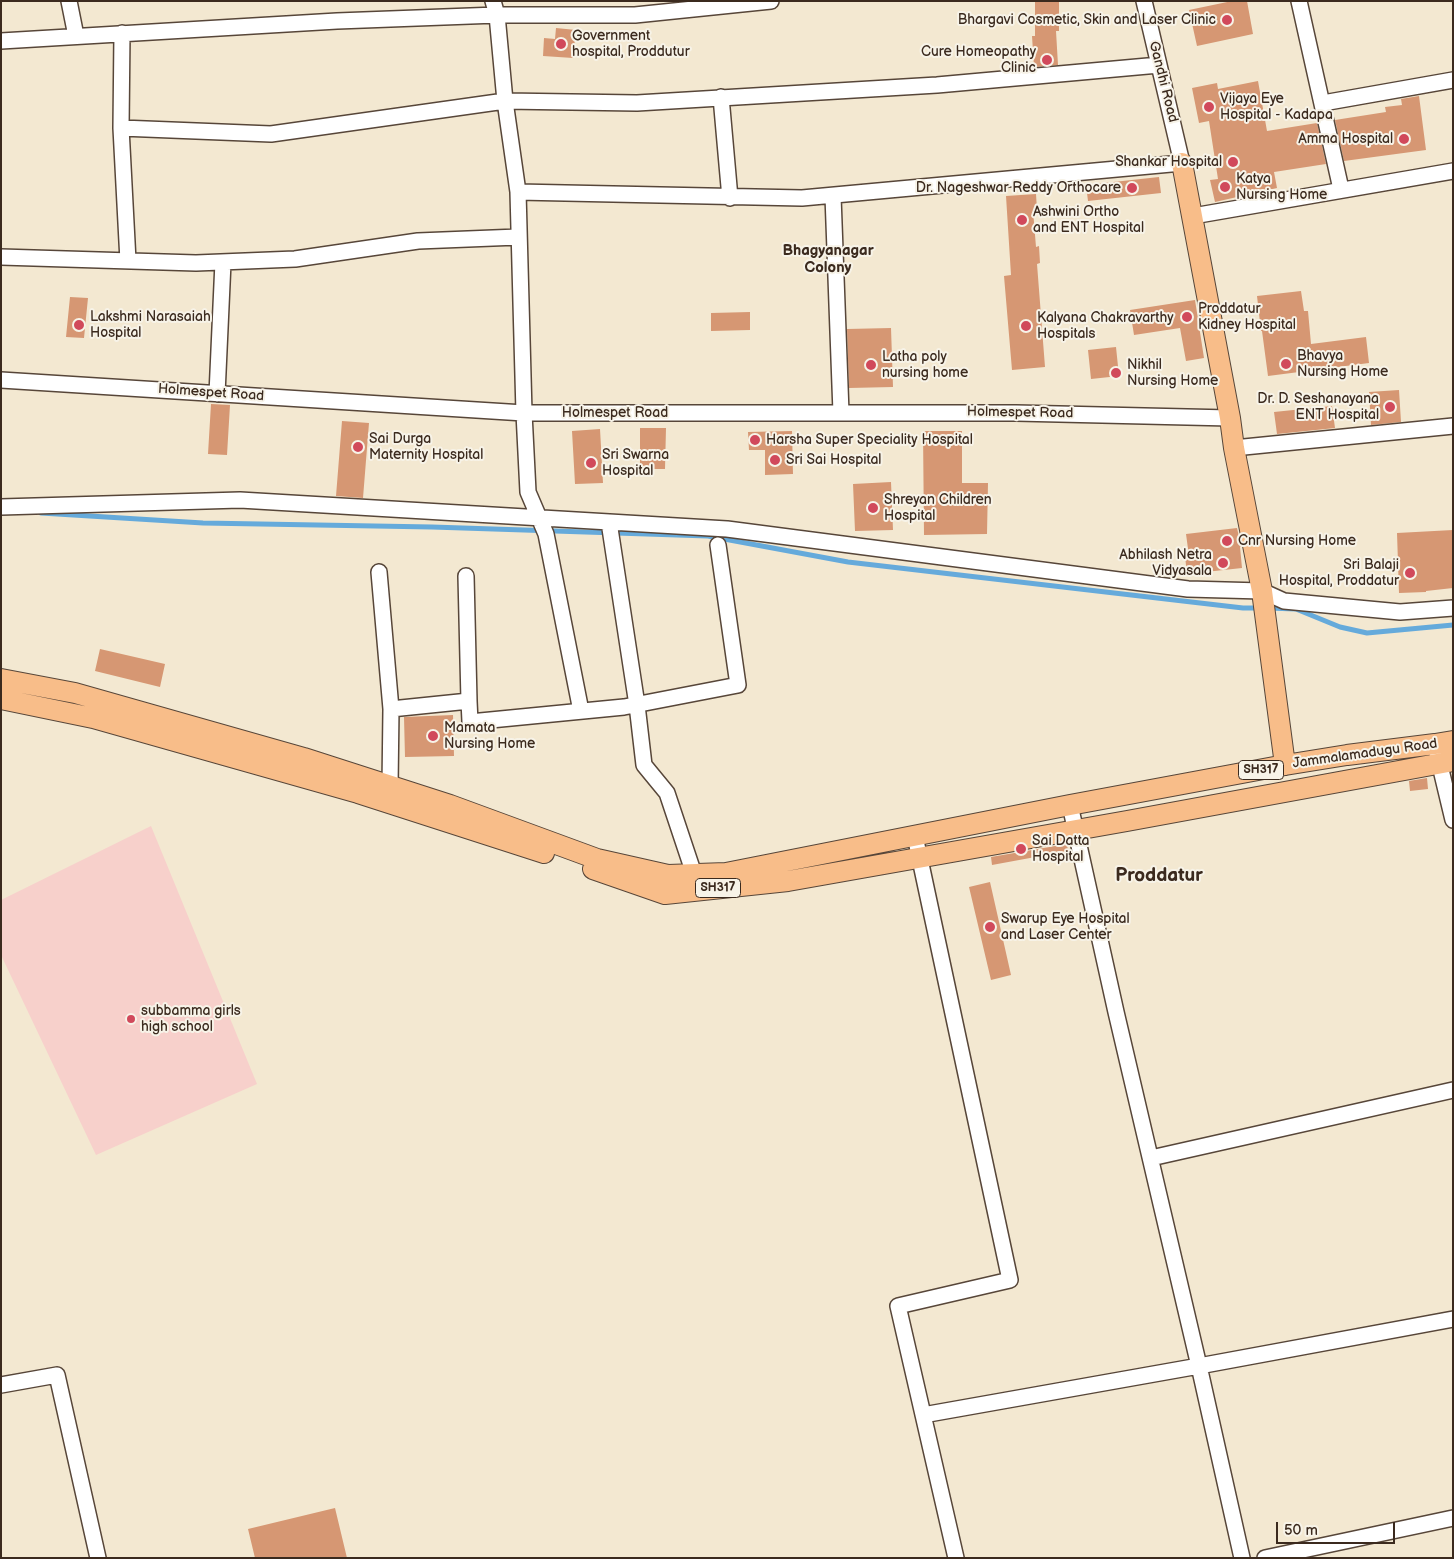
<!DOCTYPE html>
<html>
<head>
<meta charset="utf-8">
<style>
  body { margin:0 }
  #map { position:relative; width:1454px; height:1559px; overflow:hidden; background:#f3e8d1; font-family:"Balsamiq Sans",sans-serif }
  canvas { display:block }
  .frame { position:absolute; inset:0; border:2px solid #3b2a1e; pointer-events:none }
  .scale { position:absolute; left:1276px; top:1522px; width:119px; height:22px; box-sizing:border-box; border:2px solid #3b2a1e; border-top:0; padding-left:6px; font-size:15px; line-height:18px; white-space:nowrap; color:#3b2a1e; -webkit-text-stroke:4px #f7f3e8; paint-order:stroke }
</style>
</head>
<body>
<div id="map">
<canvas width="1454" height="1559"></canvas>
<div class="frame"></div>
<div class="scale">50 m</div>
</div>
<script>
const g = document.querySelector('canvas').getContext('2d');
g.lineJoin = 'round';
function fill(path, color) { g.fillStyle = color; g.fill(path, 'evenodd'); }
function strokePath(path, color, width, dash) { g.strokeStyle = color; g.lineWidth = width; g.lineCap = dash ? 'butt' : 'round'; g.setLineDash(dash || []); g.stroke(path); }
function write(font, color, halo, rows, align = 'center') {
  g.font = font + ' "Balsamiq Sans",sans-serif'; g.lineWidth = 4; g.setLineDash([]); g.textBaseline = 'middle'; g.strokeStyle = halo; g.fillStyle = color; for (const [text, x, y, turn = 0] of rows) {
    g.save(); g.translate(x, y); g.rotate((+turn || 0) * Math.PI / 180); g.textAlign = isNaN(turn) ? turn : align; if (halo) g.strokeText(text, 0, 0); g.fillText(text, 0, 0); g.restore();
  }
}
fill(new Path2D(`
  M151,826L257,1084L96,1155L1,955V900Z`), '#f7d0cb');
strokePath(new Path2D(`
  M41,513L203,523L432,527L708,536L848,562L1243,608H1259
  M1268,608L1296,609L1340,627L1367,633L1453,625`), '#65aadb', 5);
fill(new Path2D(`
  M1035,1H1059V31H1056L1058,65L1034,67L1032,36H1035Z
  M1232,1H1247L1253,34L1197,46L1189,10Z
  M556,28L576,30L573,58L543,56L544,38L555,39Z
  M1258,81L1267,131L1317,123L1326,164L1274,172L1277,188L1215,202L1210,180L1218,179L1209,121L1199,123L1192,88L1217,83L1218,89Z
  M1419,96L1426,150L1344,161L1335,120L1386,112L1385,107L1402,105L1401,99Z
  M1159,177L1161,193L1088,201L1086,185Z
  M1036,194L1037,210H1033L1036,247L1039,246L1040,263L1037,264L1045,367L1012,370L1004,276L1011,275L1006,196Z
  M1301,291L1304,311H1308L1311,344L1366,337L1369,363L1268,376L1262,331H1261L1257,296Z
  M70,297L88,298L84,338L66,337Z
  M1195,300L1204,358L1186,361L1180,328L1134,335L1130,310Z
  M750,312V330L711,331V313Z
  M891,328L893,387L849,388L847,329Z
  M1116,347L1119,376L1091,379L1088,350Z
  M1399,390L1401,422L1371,425L1369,392Z
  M211,404L230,405L227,455L208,454Z
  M1332,406L1335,428L1277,434L1274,412Z
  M342,421L369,423L363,498L336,496Z
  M640,428H666L665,469H640Z
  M600,429L603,483L575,484L572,431Z
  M792,431L793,474L765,475V450H749L748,432Z
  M923,431H962V483H988L987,534L924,535Z
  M891,482L893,530L855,531L853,484Z
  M1237,528L1241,546L1240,547L1242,568L1187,574L1185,556H1189L1186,534Z
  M1453,530V588L1426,591V592L1399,593L1397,533Z
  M100,649L165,664L160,687L95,671Z
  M453,715L454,756L405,757L404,717Z
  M1427,778L1428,789L1410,791L1409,781Z
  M1067,844L1068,851L992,865L991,857Z
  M990,882L1011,975L991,980L969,887Z
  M335,1508L347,1558H255L248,1529Z`), '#d69773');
const minor = new Path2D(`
  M69,1L76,36
  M493,1L497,15L505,101L518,192L524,413L528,492L546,534L581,711
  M1299,1L1341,189
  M122,33L121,128L271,134L505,101L637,103L937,85L1159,65
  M1,41L337,21L497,15H635L771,1
  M721,97L730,198
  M1323,103L1453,80
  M121,128L128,261
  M518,192L802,198L1182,163L1144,1
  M833,196L841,413
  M1193,216L1453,171
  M1,257L196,263L295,259L418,241L518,237
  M1,380L524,413H1016L1230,418
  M217,394L223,262
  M1234,448L1453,426
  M1,507L240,500L727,529L1188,589L1262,591L1284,601L1400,612L1453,608
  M609,522L637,705L644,765L667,793L694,874
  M379,572L391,709
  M466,576L469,701
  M1437,753L1453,820
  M390,786L391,709L469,701L470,722L624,707L738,685L718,545
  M1070,805L1116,1012L1199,1366L1242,1558
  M915,836L1010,1280L898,1306L956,1558
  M1151,1158L1453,1090
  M1,1385L57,1375L98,1558
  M923,1415L1199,1366L1453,1319
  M1265,1558L1453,1518`);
const major = new Path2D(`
  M1182,163L1230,418L1234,448L1262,591L1285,765
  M1,679L75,693L304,758L450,805L597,859L668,875L726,873L1070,805L1285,765L1347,755L1435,744L1453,741
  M1,699L93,718L358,793L544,853
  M593,869L665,894L788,881L1127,821L1453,761`);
strokePath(minor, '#574639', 18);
strokePath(major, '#574639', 22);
strokePath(minor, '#fff', 15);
strokePath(major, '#f8bd89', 20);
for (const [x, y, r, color] of [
  [1227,20,6,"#d1495b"],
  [561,44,6,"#d1495b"],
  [1047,60,6,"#d1495b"],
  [1209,107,6,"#d1495b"],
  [1404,139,6,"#d1495b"],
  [1233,162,6,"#d1495b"],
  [1225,187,6,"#d1495b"],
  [1132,188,6,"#d1495b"],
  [1022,220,6,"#d1495b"],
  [1187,317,6,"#d1495b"],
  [79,325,6,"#d1495b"],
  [1026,326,6,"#d1495b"],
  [1286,364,6,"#d1495b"],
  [871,365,6,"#d1495b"],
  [1116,373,6,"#d1495b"],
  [1390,407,6,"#d1495b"],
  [755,440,6,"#d1495b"],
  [358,447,6,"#d1495b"],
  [775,460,6,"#d1495b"],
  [591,463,6,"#d1495b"],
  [873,508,6,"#d1495b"],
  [1227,541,6,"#d1495b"],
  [1223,563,6,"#d1495b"],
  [1410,573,6,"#d1495b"],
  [433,736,6,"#d1495b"],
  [1021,849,6,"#d1495b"],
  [990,927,6,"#d1495b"],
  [131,1019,5,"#d1495b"]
]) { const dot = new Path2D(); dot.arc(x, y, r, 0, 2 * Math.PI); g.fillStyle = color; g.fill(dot); strokePath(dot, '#f7f3e8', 2); }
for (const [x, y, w] of [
  [1261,770,45],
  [718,888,45]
]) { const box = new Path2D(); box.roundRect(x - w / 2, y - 9.5, w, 19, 4); g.fillStyle = '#f7f3e8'; g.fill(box); strokePath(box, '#3b2a1e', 1); }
write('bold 12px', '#3b2a1e', null, [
  ["SH317",1261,770],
  ["SH317",718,888]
]);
write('14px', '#3b2a1e', '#f7f3e8', [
  ["Bhargavi Cosmetic, Skin and Laser Clinic",1216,20,"right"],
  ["Government",572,36],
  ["hospital, Proddutur",572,52],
  ["Cure Homeopathy",1036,52,"right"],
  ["Clinic",1036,68,"right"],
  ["Vijaya Eye",1220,99],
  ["Hospital - Kadapa",1220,115],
  ["Amma Hospital",1393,139,"right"],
  ["Shankar Hospital",1222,162,"right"],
  ["Katya",1236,179],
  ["Nursing Home",1236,195],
  ["Dr. Nageshwar Reddy Orthocare",1121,188,"right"],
  ["Ashwini Ortho",1033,212],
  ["and ENT Hospital",1033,228],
  ["Proddatur",1198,309],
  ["Kidney Hospital",1198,325],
  ["Lakshmi Narasaiah",90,317],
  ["Hospital",90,333],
  ["Kalyana Chakravarthy",1037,318],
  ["Hospitals",1037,334],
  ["Bhavya",1297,356],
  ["Nursing Home",1297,372],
  ["Latha poly",882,357],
  ["nursing home",882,373],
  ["Nikhil",1127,365],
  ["Nursing Home",1127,381],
  ["Dr. D. Seshanayana",1379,399,"right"],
  ["ENT Hospital",1379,415,"right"],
  ["Sai Durga",369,439],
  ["Maternity Hospital",369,455],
  ["Harsha Super Speciality Hospital",766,440],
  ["Sri Swarna",602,455],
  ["Hospital",602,471],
  ["Sri Sai Hospital",786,460],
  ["Shreyan Children",884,500],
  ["Hospital",884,516],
  ["Cnr Nursing Home",1238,541],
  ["Abhilash Netra",1212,555,"right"],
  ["Vidyasala",1212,571,"right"],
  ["Sri Balaji",1399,565,"right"],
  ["Hospital, Proddatur",1399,581,"right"],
  ["Mamata",444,728],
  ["Nursing Home",444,744],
  ["Sai Datta",1032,841],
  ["Hospital",1032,857],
  ["Swarup Eye Hospital",1001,919],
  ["and Laser Center",1001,935],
  ["subbamma girls",141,1011],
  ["high school",141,1027]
], 'left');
write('14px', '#3b2a1e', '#f7f3e8', [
  ["Gandhi Road",1163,82,76],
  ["Holmespet Road",211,393,4],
  ["Holmespet Road",615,413],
  ["Holmespet Road",1020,413,1],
  ["Jammalamadugu Road",1365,754,-8]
]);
write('bold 15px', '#3b2a1e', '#f7f3e8', [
  ["Bhagyanagar",828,251],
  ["Colony",828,268]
]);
write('bold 19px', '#3b2a1e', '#f7f3e8', [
  ["Proddatur",1159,876]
]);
</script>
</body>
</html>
